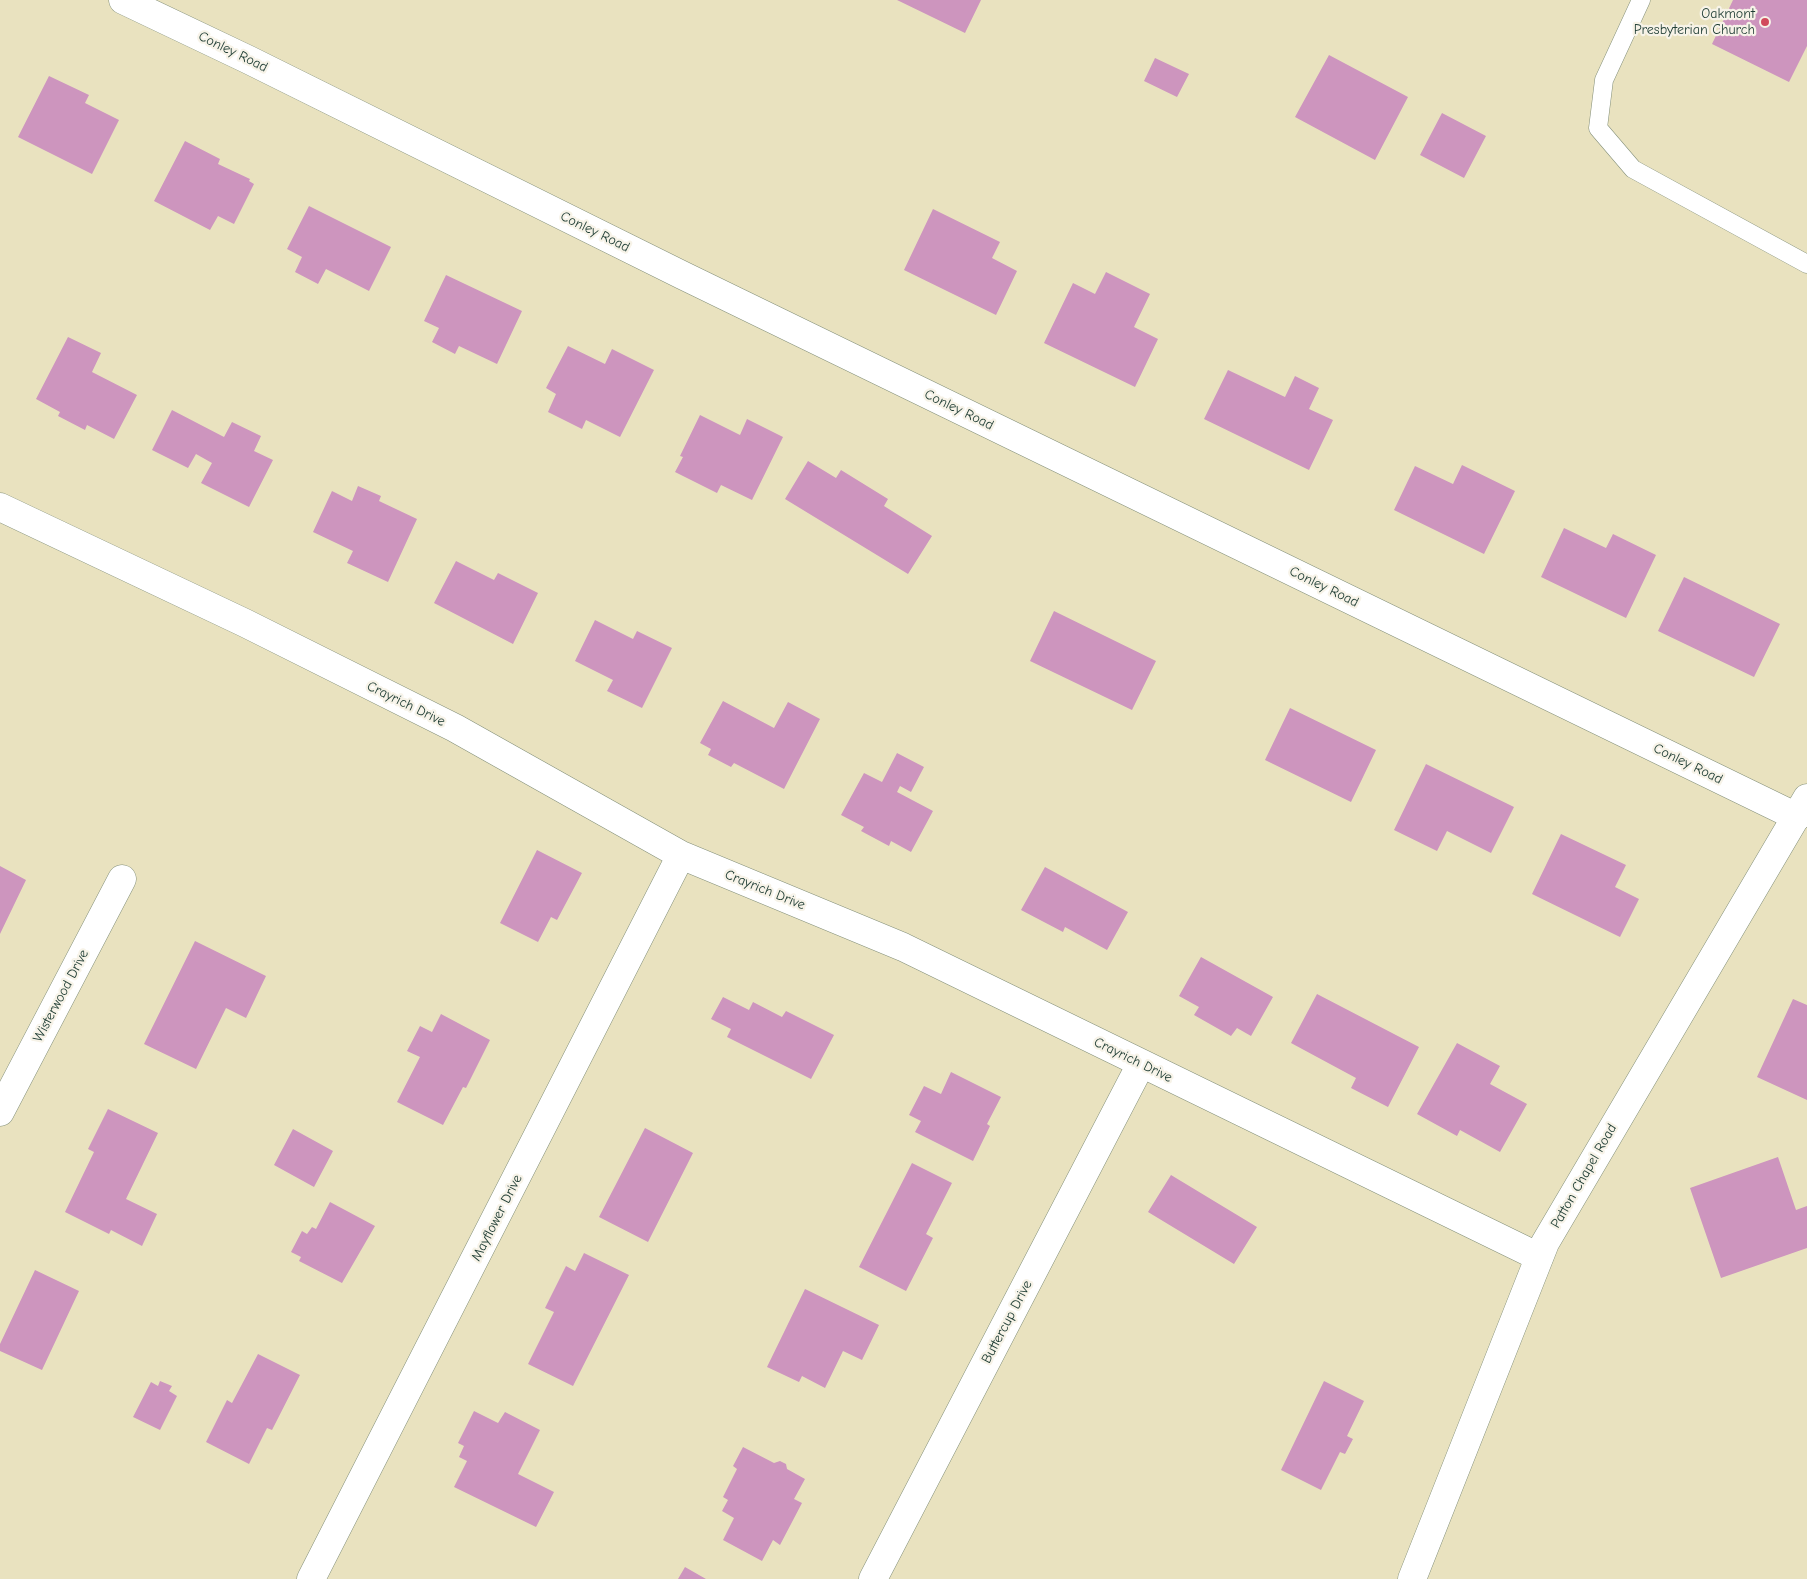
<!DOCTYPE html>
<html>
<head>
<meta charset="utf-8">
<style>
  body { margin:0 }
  canvas { display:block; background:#e9e2bf }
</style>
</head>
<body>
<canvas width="1807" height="1579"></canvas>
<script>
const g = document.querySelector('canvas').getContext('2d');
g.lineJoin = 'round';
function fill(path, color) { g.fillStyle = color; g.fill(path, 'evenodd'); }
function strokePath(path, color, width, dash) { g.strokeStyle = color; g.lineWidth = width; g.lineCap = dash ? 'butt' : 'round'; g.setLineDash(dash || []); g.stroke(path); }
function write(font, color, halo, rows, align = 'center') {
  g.font = font + ' "Comic Neue",sans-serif'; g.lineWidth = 4.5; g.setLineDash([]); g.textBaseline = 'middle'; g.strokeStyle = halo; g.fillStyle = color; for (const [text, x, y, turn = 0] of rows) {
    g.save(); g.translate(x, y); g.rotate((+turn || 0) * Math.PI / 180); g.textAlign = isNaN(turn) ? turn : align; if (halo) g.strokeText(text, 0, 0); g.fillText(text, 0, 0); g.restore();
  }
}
fill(new Path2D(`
  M897,0H981L965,33Z
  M1733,0H1807V46L1789,82L1712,44Z
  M1329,55L1408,97L1375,160L1295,117Z
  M1155,58L1189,74L1177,97L1144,81Z
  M49,76L89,95L85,103L119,120L92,174L18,137Z
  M1442,113L1486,136L1464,178L1420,155Z
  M185,141L220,159L218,164L250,179L249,181L254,184L234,224L218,216L210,230L154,201Z
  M309,206L391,247L369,291L326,269L318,284L295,272L302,257L287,249Z
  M933,209L1000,242L992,258L1017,271L996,315L904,270Z
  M1106,272L1150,294L1134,327L1158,339L1135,387L1044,343L1073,283L1095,294Z
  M446,275L522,311L497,364L459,346L455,354L432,342L439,328L424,321Z
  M68,337L101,353L92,372L137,395L114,439L87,425L85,430L58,416L60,412L36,399Z
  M568,346L605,364L612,349L654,370L620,437L586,420L582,429L548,412L556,394L546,388Z
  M1228,370L1285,397L1295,376L1319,388L1309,409L1333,420L1309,470L1204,419Z
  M172,410L224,437L232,422L261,436L254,451L273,460L249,507L201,483L212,463L196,454L188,468L152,450Z
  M700,415L740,435L747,419L783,437L752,500L721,485L717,493L675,472L683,457L680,456Z
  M808,461L836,478L841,470L888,499L884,506L932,536L908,574L785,499Z
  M1462,465L1515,491L1484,554L1394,510L1415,466L1453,484Z
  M358,486L381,496L379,501L417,519L388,582L347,563L353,551L313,532L332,491L352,501Z
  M1564,528L1606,548L1613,534L1656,555L1626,618L1541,577Z
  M456,561L494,580L498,573L538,593L513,644L434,603Z
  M1684,577L1780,624L1754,677L1658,631Z
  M1054,611L1156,661L1132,710L1030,661Z
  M595,620L633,639L637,631L672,648L642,708L607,691L613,680L575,661Z
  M723,701L774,728L788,702L820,719L784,789L734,763L731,767L708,755L711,749L700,743Z
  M1290,708L1376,750L1351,802L1265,760Z
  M897,753L924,767L911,792L900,786L897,792L933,811L911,852L891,841L889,846L861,831L864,827L841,815L864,773L882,782Z
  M1426,764L1514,807L1491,853L1447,831L1437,851L1394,830Z
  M1561,834L1626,865L1615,887L1639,899L1620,937L1532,894Z
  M537,850L582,873L557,920L551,917L538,942L500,923Z
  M0,866L26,880L0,934Z
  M1045,867L1128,912L1107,950L1065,927L1063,932L1021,910Z
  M195,941L266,976L246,1018L226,1008L196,1069L144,1044Z
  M1201,957L1273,997L1251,1036L1237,1028L1231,1036L1194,1015L1199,1007L1179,996Z
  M1317,994L1419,1047L1388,1107L1351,1088L1356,1078L1291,1043Z
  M723,997L749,1010L753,1002L782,1017L786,1011L834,1035L811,1079L727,1037L731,1029L711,1019Z
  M1793,999L1807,1005V1100L1757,1077Z
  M441,1014L490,1040L466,1088L463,1087L443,1125L397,1102L420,1057L407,1051L420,1026L432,1032Z
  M1457,1043L1500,1066L1490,1084L1527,1104L1500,1152L1460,1130L1457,1136L1417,1114Z
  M951,1072L1001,1097L987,1124L990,1126L973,1161L915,1132L921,1121L909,1115L924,1086L941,1094Z
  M108,1109L158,1133L126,1199L157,1214L142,1246L111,1230L109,1234L65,1212L94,1152L88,1149Z
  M645,1128L693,1153L648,1242L599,1217Z
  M293,1129L333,1151L314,1187L274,1165Z
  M1778,1157L1796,1210L1807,1206V1248L1721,1278L1690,1188Z
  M912,1163L952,1183L926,1234L933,1238L906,1291L859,1267Z
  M1171,1175L1257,1227L1234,1264L1148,1212Z
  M330,1202L375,1226L342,1283L299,1261L301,1257L291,1252L302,1231L307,1234L312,1227L316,1229Z
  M584,1253L629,1275L573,1386L528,1364L554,1312L545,1308L566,1266L575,1271Z
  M35,1270L79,1291L42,1370L0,1351V1344Z
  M805,1289L879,1325L862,1360L843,1351L825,1388L802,1376L799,1382L767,1367Z
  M258,1354L300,1375L272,1430L267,1428L249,1464L206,1442L227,1400L232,1403Z
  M160,1381L172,1386L169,1391L177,1396L160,1430L133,1417L151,1382L158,1386Z
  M1324,1381L1364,1401L1347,1436L1353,1439L1345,1454L1340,1452L1321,1490L1281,1470Z
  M474,1411L498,1423L505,1412L540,1430L518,1474L554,1492L536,1527L454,1487L467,1461L459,1457L464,1446L458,1443Z
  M743,1447L774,1463L780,1461L786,1464L787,1469L805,1479L794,1499L802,1503L780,1545L773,1540L762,1561L723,1540L734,1518L722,1511L728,1500L723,1497L737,1469L733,1466Z
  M685,1567L706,1579H678Z`), '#cd95be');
const service = new Path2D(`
  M1641,0L1604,80L1598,128L1633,169L1807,264`);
const minor = new Path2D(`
  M123,0L249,60L682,275L1797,817
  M0,507L245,623L455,728L681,855L903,947L1539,1257
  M0,1112L122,879
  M311,1579L681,855
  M873,1579L1141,1064`);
const tertiary = new Path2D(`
  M1412,1579L1545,1243L1807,798`);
strokePath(service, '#84907a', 19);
strokePath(minor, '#84907a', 29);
strokePath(tertiary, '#84907a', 29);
strokePath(service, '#fff', 18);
strokePath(minor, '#fff', 28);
strokePath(tertiary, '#fff', 28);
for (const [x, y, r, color] of [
  [1765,22,5,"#d1495b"]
]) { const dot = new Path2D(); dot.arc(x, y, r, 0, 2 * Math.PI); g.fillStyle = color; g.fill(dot); strokePath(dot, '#f7f3e8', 2); }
write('14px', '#1f3d34', '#f7f3e8', [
  ["Oakmont",1755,14],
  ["Presbyterian Church",1755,30]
], 'right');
write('14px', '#1f3d34', '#f7f3e8', [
  ["Conley Road",233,52,26],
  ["Conley Road",595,232,26],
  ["Conley Road",959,410,26],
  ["Conley Road",1324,587,26],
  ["Crayrich Drive",406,704,26],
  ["Conley Road",1688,764,26],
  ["Crayrich Drive",765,890,22],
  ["Wisterwood Drive",61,996,-62],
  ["Crayrich Drive",1133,1060,26],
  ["Patton Chapel Road",1584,1176,-60],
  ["Mayflower Drive",497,1218,-63],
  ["Buttercup Drive",1007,1322,-62]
]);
</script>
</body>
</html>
